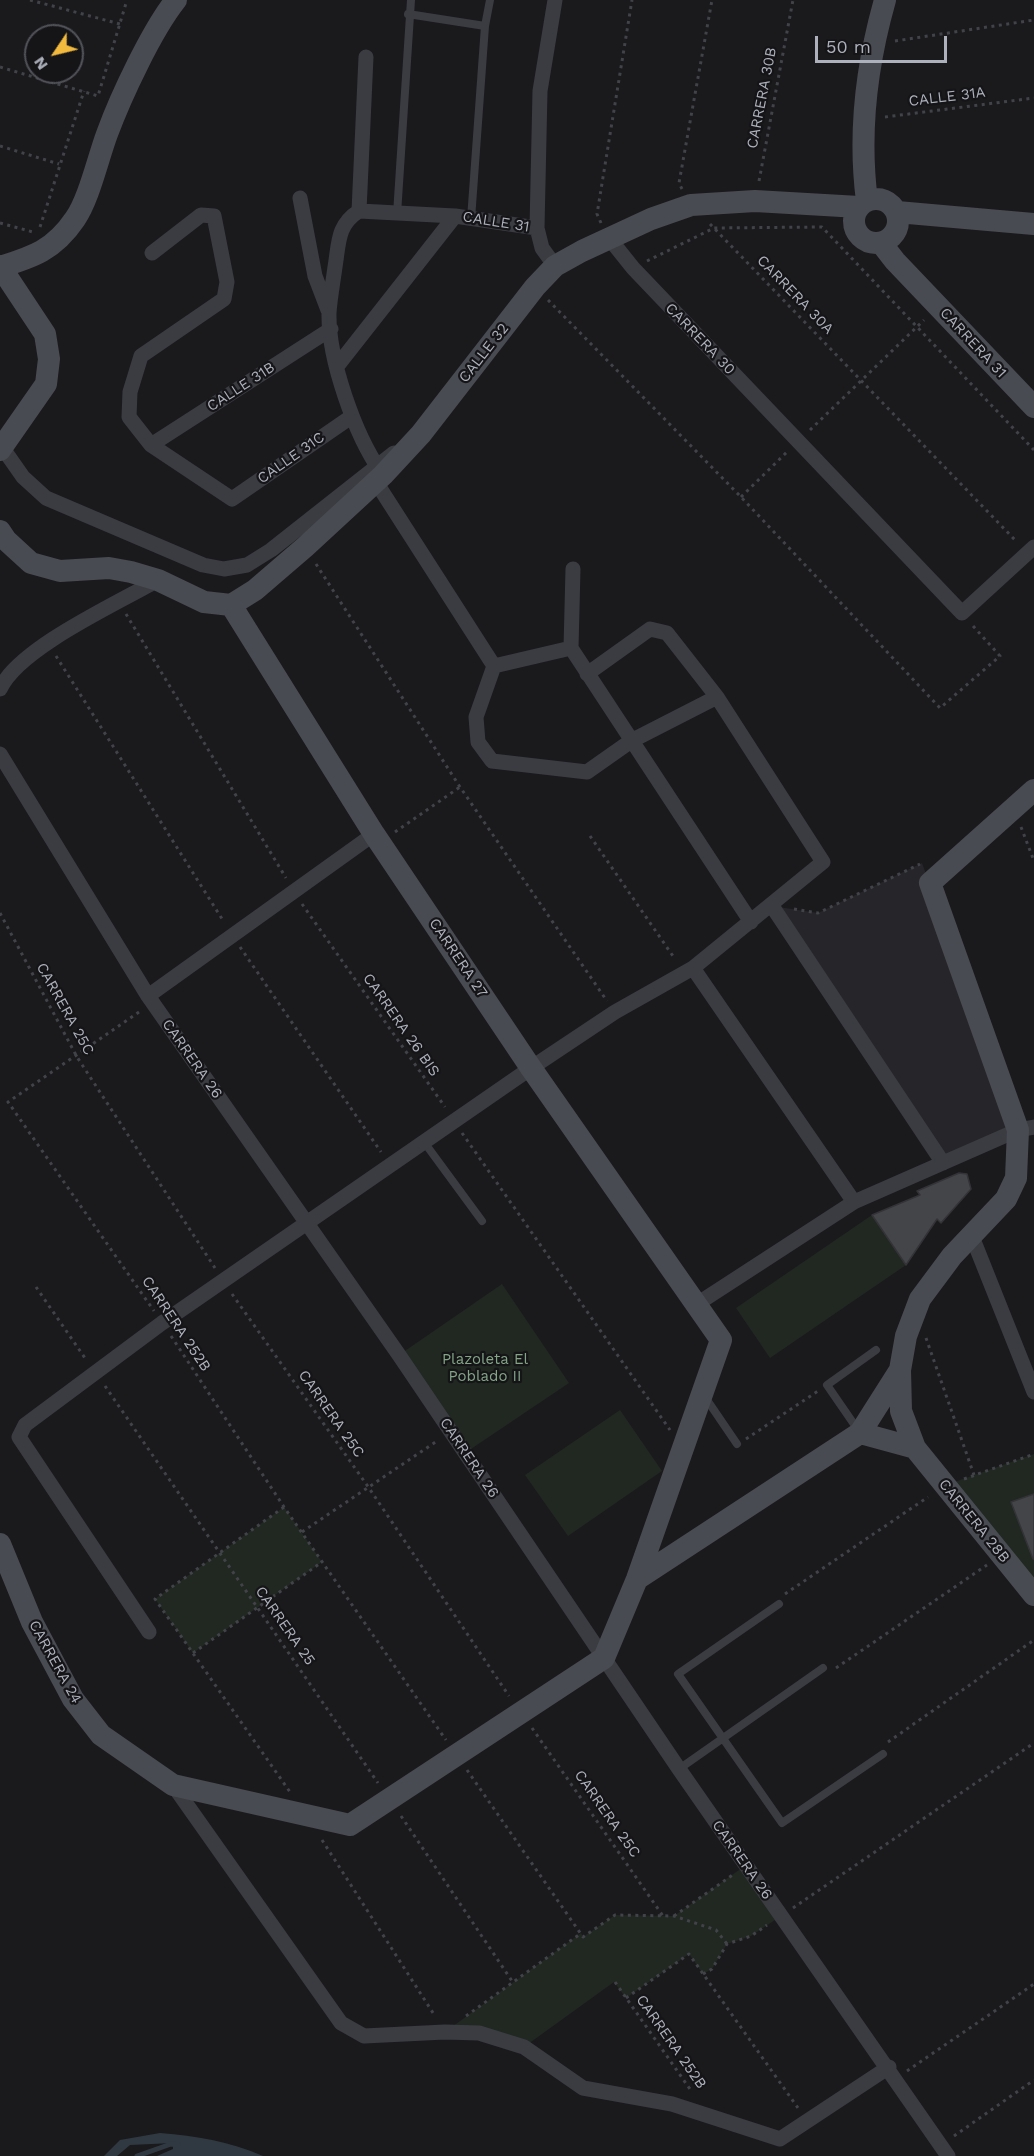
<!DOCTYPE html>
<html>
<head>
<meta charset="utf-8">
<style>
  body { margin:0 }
  #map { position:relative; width:1034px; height:2156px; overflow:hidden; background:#1a1a1d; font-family:"Work Sans",sans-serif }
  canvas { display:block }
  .north { position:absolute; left:24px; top:24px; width:60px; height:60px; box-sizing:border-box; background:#151518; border:2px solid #52535a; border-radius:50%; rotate:235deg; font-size:16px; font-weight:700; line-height:24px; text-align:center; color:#adb1bc }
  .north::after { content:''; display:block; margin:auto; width:21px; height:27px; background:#f1b93e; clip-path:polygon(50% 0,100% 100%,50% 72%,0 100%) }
  .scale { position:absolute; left:815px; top:36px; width:132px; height:27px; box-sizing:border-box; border:3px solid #adb1bc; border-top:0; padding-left:8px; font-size:18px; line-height:21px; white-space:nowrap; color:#adb1bc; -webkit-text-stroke:4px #151518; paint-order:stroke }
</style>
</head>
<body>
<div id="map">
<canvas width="1034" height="2156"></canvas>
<div class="north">N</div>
<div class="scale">50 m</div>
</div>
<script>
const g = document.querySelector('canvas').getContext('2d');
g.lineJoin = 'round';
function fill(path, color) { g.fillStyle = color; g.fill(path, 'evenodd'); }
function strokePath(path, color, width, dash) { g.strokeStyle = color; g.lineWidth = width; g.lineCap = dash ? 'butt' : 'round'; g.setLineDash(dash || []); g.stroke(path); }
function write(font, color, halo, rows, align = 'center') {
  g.font = font + ' "Work Sans",sans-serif'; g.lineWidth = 4.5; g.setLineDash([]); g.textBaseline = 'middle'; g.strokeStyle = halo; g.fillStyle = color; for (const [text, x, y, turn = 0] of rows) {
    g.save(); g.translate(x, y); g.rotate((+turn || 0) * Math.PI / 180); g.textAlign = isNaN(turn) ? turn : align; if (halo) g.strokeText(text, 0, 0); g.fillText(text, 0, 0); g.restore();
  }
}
fill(new Path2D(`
  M922,863L1018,1130L943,1163L772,906L818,913Z`), '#26262a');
fill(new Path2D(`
  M872,1215L906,1265L770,1358L736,1308Z
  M502,1284L569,1383L465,1453L399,1355Z
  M620,1410L662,1471L568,1536L525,1475Z
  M1034,1454V1595L946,1485Z
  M284,1507L322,1562L193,1653L155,1599Z
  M746,1865L781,1916L751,1936L727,1944L712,1969L703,1974L689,1954L626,1998L614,1982L524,2047L445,2032L581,1933L583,1937L615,1915L674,1916Z`), '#202821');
fill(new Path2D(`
  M160,2133C197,2136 228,2141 263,2156H157L173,2149V2143L130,2145L117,2156H104L120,2140Z`), '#303941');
strokePath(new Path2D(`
  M137,2156L171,2144L178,2145`), '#303941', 5);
const building = new Path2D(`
  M959,1173L967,1174L971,1189L941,1223L937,1219L906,1265L872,1215L920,1195L917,1191Z
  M1034,1494V1559H1033L1011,1502Z`);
fill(building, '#444549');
strokePath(building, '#343438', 1.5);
strokePath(new Path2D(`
  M30,0L120,24
  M895,41L1034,20
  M0,67L98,96L127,0
  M885,117L1034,98
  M0,146L59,164
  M759,181L793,0
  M682,189L679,183L712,0
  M0,223L33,232
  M601,223L597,214L632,0
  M710,224L1016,541
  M40,227L84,91
  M647,261L714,228L822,227L1034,450
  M548,300L741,497L940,708L1000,656L973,626
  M810,430L924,320
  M741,497L788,451
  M316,564L460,787L607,1001
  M126,614L286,878
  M56,656L224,922
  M1021,827L1034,861
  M395,832L460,787
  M590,836L675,959
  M302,904L445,1107
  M794,909L818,913L920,864
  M0,913L77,1057L215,1268
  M240,947L381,1152
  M139,1012L8,1102L154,1311
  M462,1133L670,1430
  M36,1287L87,1361
  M232,1294L369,1488L509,1696
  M171,1336L284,1507L446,1740
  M926,1338L974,1475
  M105,1386L378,1783
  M746,1439L818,1391
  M964,1479L1034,1454
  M284,1507L155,1599L290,1792
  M302,1532L437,1441
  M785,1594L928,1497
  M193,1653L322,1562
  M836,1668L987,1565
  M532,1728L663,1916
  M888,1742L1034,1640
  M467,1770L583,1937L615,1915L674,1916L716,1930L727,1944
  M401,1816L512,1981
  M322,1840L435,2016
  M793,1908L1034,1743
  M674,1916L734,1874
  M703,1974L712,1969L727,1944L751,1936L767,1925
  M615,1982L692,2092
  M626,1998L689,1954L798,2108
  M466,2016L580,1934
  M907,2071L1034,1984
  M954,2136L1034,2080`), '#414349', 3, [3, 4.5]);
strokePath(new Path2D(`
  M408,14L485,26
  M397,214L411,0
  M471,219L485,26L490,0
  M424,1142L482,1221
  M705,1397L737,1444
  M858,1430L827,1385L876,1350
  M779,1604L678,1674L782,1823L883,1754
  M679,1769L823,1668`), '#3b3c42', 8);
strokePath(new Path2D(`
  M300,198L315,276L328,310
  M359,211L366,57
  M609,238L633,268L962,613L1034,547
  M152,253L201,215L214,216L227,282L224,299L141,356L130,392L129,417L151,445L232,499L351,417
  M555,266L542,248L537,228L540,91L555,0
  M338,365L455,216
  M151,445L331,329
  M2,447L23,477L46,498L203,565L224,569L247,565L271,550L394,453
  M381,472C355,435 328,359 329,313C330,298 333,282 335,267C339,243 337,225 359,211L455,216L537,228
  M376,482L494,666
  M573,569L571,648L751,922
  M494,666L476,717L478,742L492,761L587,772L631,741L717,697
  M494,666L571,648
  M0,689C19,648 116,604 158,580
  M0,754L148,996L399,1355L679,1769L948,2156
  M772,906L943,1163
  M693,968L854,1202
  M148,996L374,834
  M971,1234L1034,1392
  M697,1304L854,1202L1018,1130L1034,1127
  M149,1632L19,1437L25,1425L162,1323L531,1068L615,1012L693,968L823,862L717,697L667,633L650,629L587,674
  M173,1785L341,2023L364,2036L445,2032L479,2033L524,2047L583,2088L672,2104L780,2139L889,2067`), '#3b3c42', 15);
strokePath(new Path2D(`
  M854 221a22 22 0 1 1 44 0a22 22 0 1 1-44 0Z
  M867,201C858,132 866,67 885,0
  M897,212L1034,224
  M881,243L895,261L1034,407
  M0,266L45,334L49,359L46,384L0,450
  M0,267C33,257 54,250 75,219C89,199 98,158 107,134C121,96 152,30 176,0
  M0,531L6,540L31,563L60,571L109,568L131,572L158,580L204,602L231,605
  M231,605L255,590L305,547L383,475L421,434L535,287L555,266L582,251L651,219L691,205L755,201L859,207
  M900,1370L901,1411L915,1448L1034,1595
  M860,1433L915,1448
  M0,1544L32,1622L73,1699L101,1735L173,1785L350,1825L604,1658L637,1579L721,1340L531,1068L374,834L231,605
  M637,1579L860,1433L900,1370L906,1336L920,1299L952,1256L1006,1199L1016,1178L1018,1130L930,883L1034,790`), '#494b52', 22);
write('15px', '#adb1bc', '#151518', [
  ["CALLE 31A",947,97,-7],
  ["CARRERA 30B",762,98,-79],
  ["CALLE 31",496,222,9],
  ["CARRERA 30A",795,295,46],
  ["CARRERA 30",700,339,46],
  ["CARRERA 31",973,343,47],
  ["CALLE 32",484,353,-52],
  ["CALLE 31B",241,387,-33],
  ["CALLE 31C",291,458,-35],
  ["CARRERA 27",458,958,56],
  ["CARRERA 25C",65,1009,61],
  ["CARRERA 26 BIS",401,1025,55],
  ["CARRERA 26",192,1059,55],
  ["CARRERA 252B",176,1324,56],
  ["CARRERA 25C",331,1414,55],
  ["CARRERA 26",469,1458,56],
  ["CARRERA 28B",974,1521,51],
  ["CARRERA 25",285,1626,55],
  ["CARRERA 24",55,1662,61],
  ["CARRERA 25C",607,1814,55],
  ["CARRERA 26",742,1860,55],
  ["CARRERA 252B",671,2042,55]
]);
write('15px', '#84a687', '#151518', [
  ["Plazoleta El",485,1360],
  ["Poblado II",485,1377]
]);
</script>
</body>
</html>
